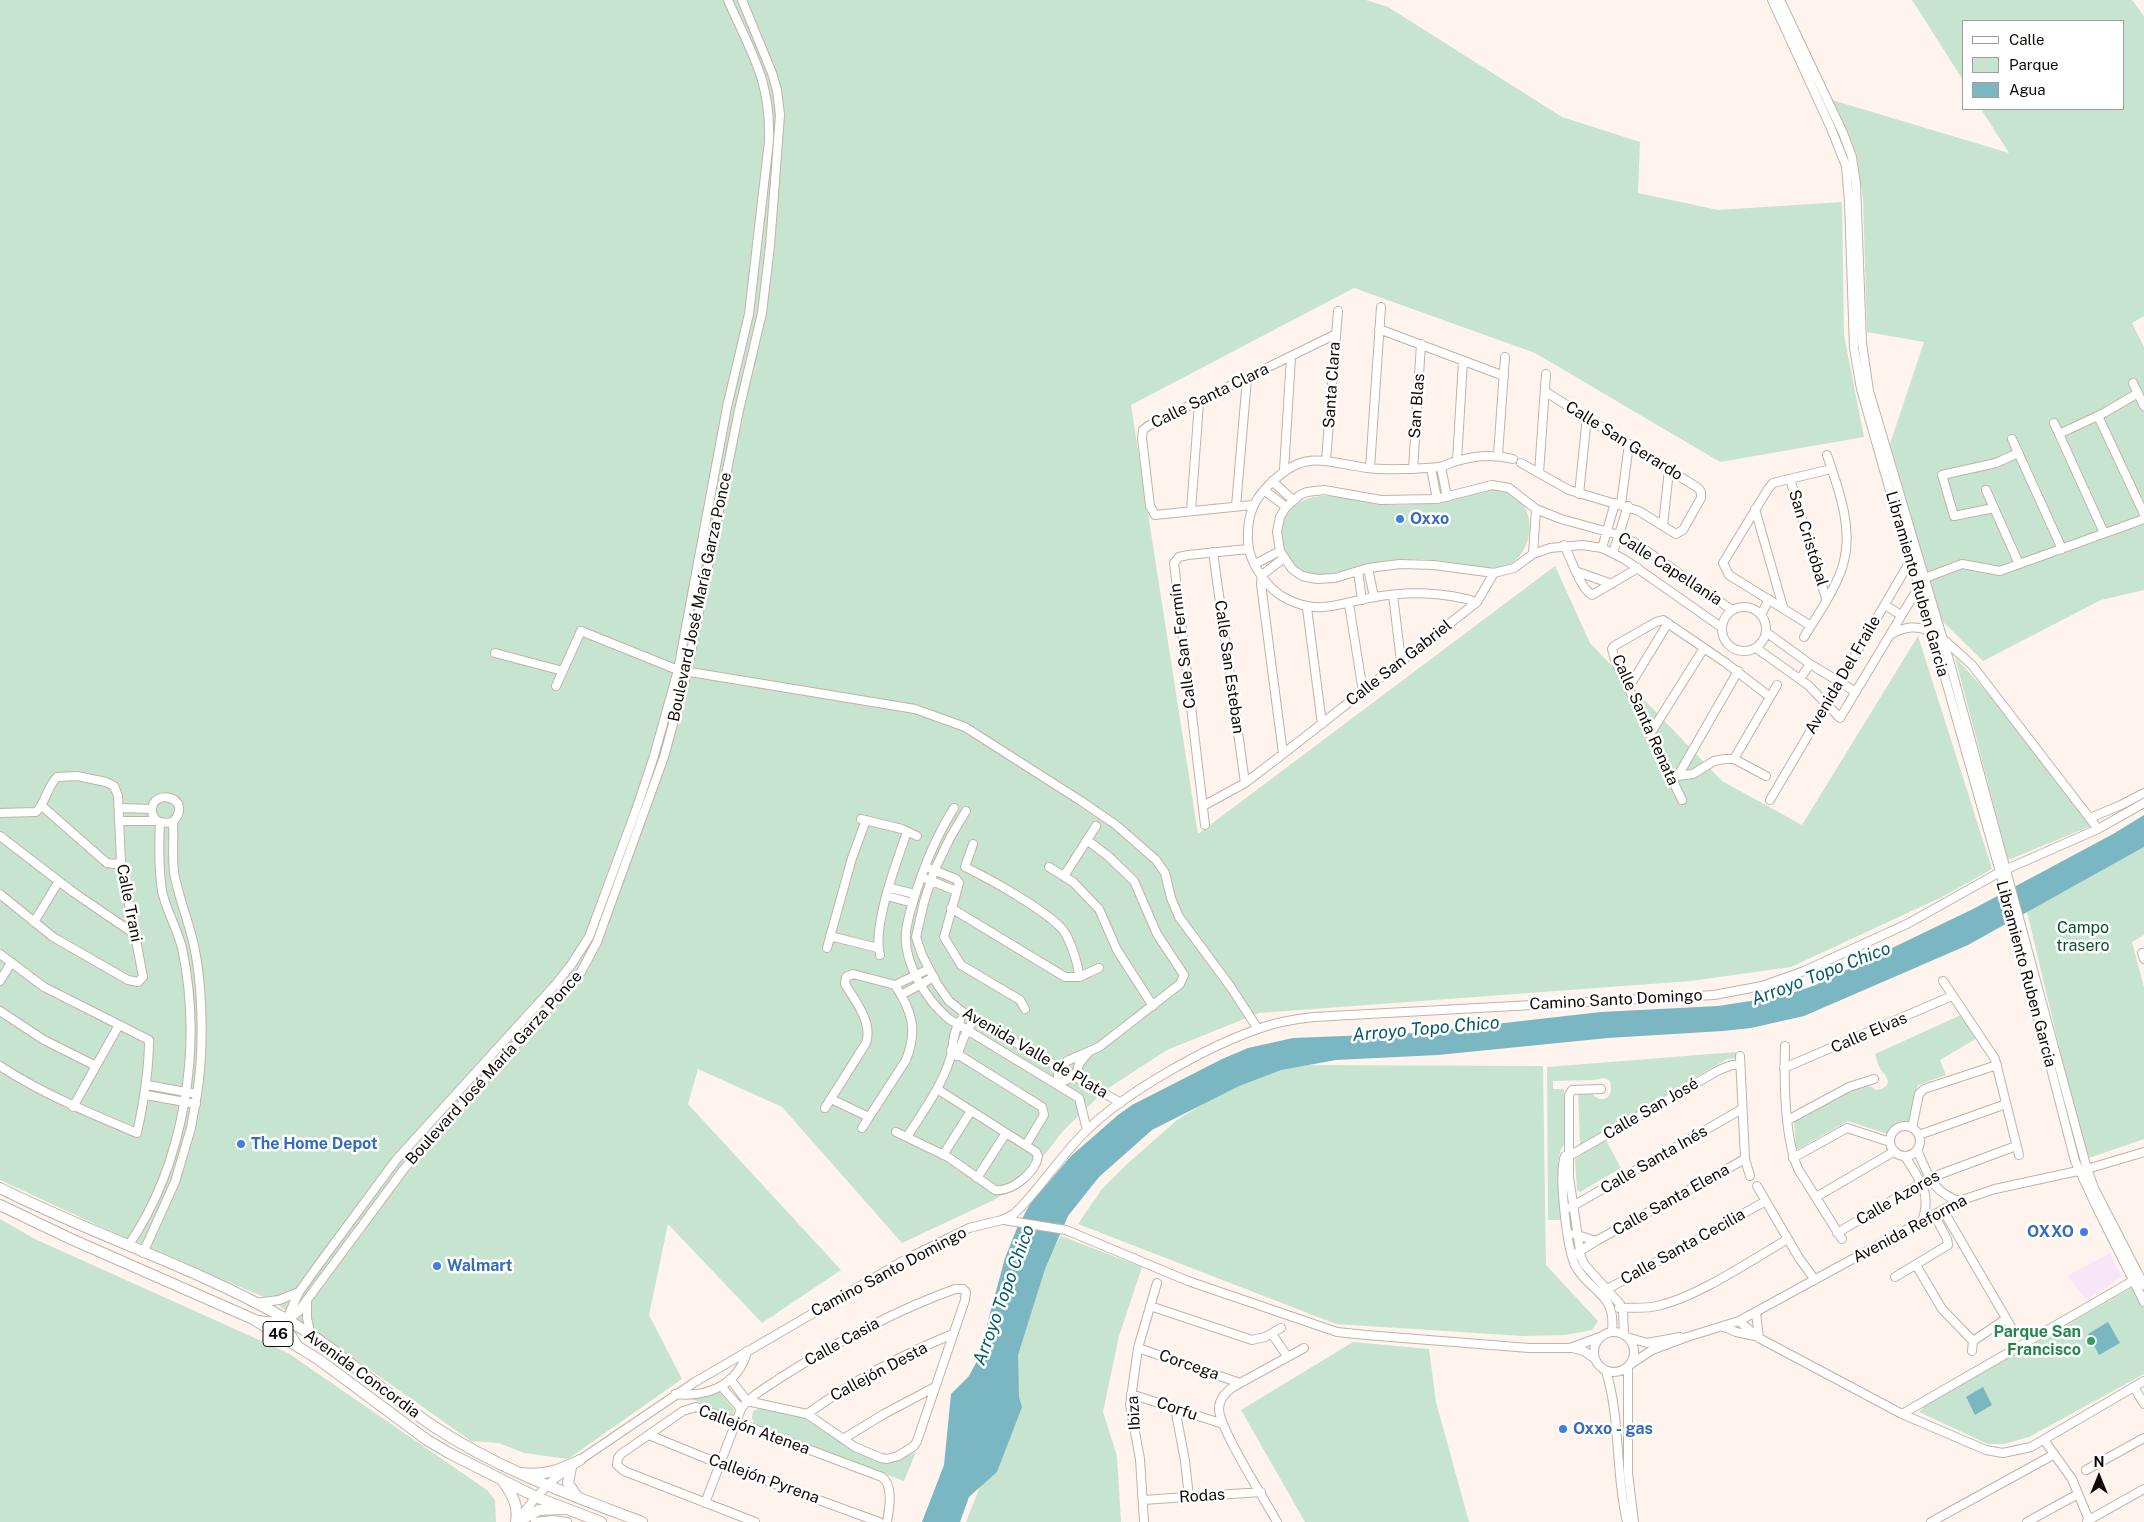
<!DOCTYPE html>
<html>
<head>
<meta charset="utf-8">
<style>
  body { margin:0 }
  #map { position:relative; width:2144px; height:1522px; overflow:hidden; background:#fef4ed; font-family:"Public Sans",sans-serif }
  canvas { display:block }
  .legend { position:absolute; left:1962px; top:20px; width:162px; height:90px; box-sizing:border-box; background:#fff; border:1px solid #a09d9c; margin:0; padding:6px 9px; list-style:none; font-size:15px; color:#110b08 }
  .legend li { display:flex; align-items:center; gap:10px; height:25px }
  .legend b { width:25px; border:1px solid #a09d9c }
  .north { position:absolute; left:2074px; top:1452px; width:50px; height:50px; -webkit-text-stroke:4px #fff; paint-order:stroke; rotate:0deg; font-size:14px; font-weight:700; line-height:20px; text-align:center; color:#110b08 }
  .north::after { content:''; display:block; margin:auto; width:18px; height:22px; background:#110b08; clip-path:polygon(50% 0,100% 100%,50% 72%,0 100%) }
</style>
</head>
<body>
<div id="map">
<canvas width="2144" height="1522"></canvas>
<ul class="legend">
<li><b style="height:6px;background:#fff"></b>Calle</li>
<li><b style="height:14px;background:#c6e4cf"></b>Parque</li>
<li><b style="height:14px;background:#7bb7c3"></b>Agua</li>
</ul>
<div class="north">N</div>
</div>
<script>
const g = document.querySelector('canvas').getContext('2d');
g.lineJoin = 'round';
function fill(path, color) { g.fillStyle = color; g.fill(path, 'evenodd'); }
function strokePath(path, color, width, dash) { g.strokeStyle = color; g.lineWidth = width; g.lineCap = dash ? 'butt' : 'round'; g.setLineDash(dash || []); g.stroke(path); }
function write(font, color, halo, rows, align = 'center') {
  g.font = font + ' "Public Sans",sans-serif'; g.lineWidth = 5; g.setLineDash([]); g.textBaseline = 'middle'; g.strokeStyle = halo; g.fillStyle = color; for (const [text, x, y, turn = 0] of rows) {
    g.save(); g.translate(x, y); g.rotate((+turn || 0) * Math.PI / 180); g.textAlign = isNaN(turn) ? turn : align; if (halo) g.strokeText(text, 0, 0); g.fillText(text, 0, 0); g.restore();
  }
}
fill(new Path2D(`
  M2110,1253L2122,1277L2086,1300L2067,1276Z`), '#f7e6f8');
fill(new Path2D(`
  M0,0H1366L1388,7L1562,117L1640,142L1638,193L1718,210L1842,202L1844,335L1864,437L1720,462L1535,353L1354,288L1131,405L1198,834L1555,566L1590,643L1722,781L1802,825L1918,636L1992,869L1944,896L1791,967L1691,981L1259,1013L1167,1050L1104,1091L1063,1131L1033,1170L996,1199L902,1243L782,1107L698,1069L688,1104L841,1270L762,1323L668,1224L649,1315L682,1379L568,1459L524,1453L499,1443L471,1441L271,1300L134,1242L0,1180Z
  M1912,0H2132L2144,16V316L2132,323L2144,347V590L2101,600L1983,661L1941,620L1890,444L1924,342L1867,332L1863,199L1857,157L1849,135L1832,100L2009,153L1981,109H2123V21H1963V80Z
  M1484,490C1490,490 1497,489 1503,491C1539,500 1537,552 1506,567C1487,575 1462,564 1443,561C1428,559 1412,559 1398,560C1386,561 1375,563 1364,565C1337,572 1303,587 1286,555C1281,546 1279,529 1284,519C1308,476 1364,507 1403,505C1431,504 1457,498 1484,490Z
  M1955,657L2010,718L2091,826L2008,860Z
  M2144,847V935L2132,942L2144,987V1139L2086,1159L2027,912Z
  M1963,1014L1979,1037L1940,1060L1946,1075L1918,1085L1910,1122L1896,1124L1887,1134L1848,1121L1796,1150L1794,1120L1840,1095L1867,1084L1876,1090C1892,1087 1890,1080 1881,1070C1878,1066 1877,1059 1875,1054Z
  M1736,1052V1058L1727,1059L1580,1145L1578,1091H1590C1600,1106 1615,1099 1610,1081L1605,1078L1594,1080L1553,1081V1089H1564L1566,1140L1560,1152L1558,1163L1564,1220H1548L1547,1067Z
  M1280,1065L1543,1066L1546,1265L1598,1321L1592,1330L1565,1335L1523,1336L1336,1324L1078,1224L1102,1189L1126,1165L1177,1120L1236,1084Z
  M1606,1140L1621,1168L1580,1192L1577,1190L1575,1159Z
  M0,1219L35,1239L288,1353L487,1490L495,1500L496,1522H0Z
  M1061,1236L1142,1267L1119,1336L1103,1412L1117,1456L1121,1522H966L995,1449L988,1429L1036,1279Z
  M2133,1287L2144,1308V1374L2029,1437L2004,1444H1988L1919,1412L1927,1404Z
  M1353,1342L1429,1349L1436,1402L1469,1522H1305L1241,1410Z
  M719,1391L734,1410L733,1417L690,1398Z
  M759,1408L799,1415L849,1448L888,1463L916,1452L904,1481L754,1427L752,1417L753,1411Z`), '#c6e4cf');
fill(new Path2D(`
  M2144,815V847L1968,945L1804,1016L1751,1028L1723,1031L1608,1038L1438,1055L1336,1060L1281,1070L1239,1086L1152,1130L1099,1177L1068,1216L1045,1269L1018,1355L1019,1397L1022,1407L997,1472L969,1497L960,1522H922L944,1465L951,1394L969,1376L977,1361L1005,1258L1017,1228L1030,1204L1071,1156L1118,1115L1132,1105L1222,1059L1248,1048L1293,1038L1416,1033L1601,1012L1718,1006L1783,996L1813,986L1973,909L2113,834Z
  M2108,1322L2120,1343L2099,1355L2088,1334Z
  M1983,1387L1992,1405L1975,1415L1966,1397Z`), '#7bb7c3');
const minor = new Path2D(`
  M1772,0L1830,126L1846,166L1849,202L1854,348L1861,389L1902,533L1919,586L2000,872L2075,1161L2097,1208L2144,1302
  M1780,0L1843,133L1852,157L1856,184L1862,343L1869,391L1951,667L2087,1169L2094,1188L2144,1285
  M1379,329L1504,376
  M2133,383L2144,406
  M2098,416L2144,514
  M2054,423L2104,533
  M2059,434L2104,413L2138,393
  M2012,439L2062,549
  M1498,455L1505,357
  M1326,460L1338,311
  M1457,461L1463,361
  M1521,463L1569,490L1639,511L1676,534L1683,530L1701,498V492L1698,488L1546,392
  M1441,467L1447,497
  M1370,468L1381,307
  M1431,468L1437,499
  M1413,469L1421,344
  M1284,470L1291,357
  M1539,473L1546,374
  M1790,479L1826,598
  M1272,481L1293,500
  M1264,490L1286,507
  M1986,490L2019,564
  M1579,494L1587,417
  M1621,504L1629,444
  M1252,505L1155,515L1150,506L1142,438L1143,430L1148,426L1336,334
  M1236,506L1247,379
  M1994,508L1954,516L1942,475L1996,463L2018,453
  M1755,509L1783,607
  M1191,511L1199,403
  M1663,526L1669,470
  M1564,545C1571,558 1580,588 1592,595L1638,568
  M1602,548L1615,503
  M1213,552L1245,783
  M1613,553L1628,506
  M1533,554L1536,509
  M1255,564L1280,551
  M1368,568L1374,597
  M1358,571L1362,600
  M1578,572L1612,584
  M1925,578L1962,564L2000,571L2144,519
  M1393,595L1401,661
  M1477,602C1445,592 1408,591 1375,597C1342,602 1320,616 1287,599C1268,590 1249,563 1248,542C1247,520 1251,503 1267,487C1303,449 1321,461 1367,468C1382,470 1398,469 1413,469C1422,468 1431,468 1439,467C1446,466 1451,462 1457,461C1477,455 1494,454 1513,459
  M1349,604L1363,692
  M1885,605L1901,615
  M1722 629a22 22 0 1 1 44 0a22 22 0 1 1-44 0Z
  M1307,608L1322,724
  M1761,615L1769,599
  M1811,626L1729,575L1723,563L1768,489L1773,483L1831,469
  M1721,627L1624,559L1602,548L1582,545L1550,548L1533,554L1514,568L1494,573L1434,565L1400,564L1368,568L1335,578L1317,579L1302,576L1292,569L1280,551L1277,532L1280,517L1286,507L1300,495L1307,492L1324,490L1381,500L1437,499L1492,485L1509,488L1536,509L1561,519L1619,535L1634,542L1732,610
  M1766,632L1810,664L1856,692
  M1890,635C1905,626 1917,625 1932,632
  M1804,637C1817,616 1839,584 1844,561C1853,526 1838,488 1827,455
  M1943,639L1972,665L2098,829
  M1756,648L1808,685L1840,718L1921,583
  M495,653L563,671
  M1800,679L1810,664
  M556,686L581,631L678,670L915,709L965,727L1081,801L1116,825L1156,860L1165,873L1171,898L1179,917L1230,986L1258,1029
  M1629,687L1668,623
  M1650,734L1704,648
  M1283,754L1261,584L1262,575L1284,558
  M1734,759L1777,685
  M1679,774L1738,671
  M1677,776L1693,774L1714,761L1725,759H1734L1766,776
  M1682,800L1615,660L1612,649L1614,646L1656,622L1663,620L1726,663L1770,697
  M1770,800L1912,558
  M42,806L107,863L114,864L121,862
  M1203,806L1245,783L1283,754L1477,602L1494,573
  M119,808L152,809
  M954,808C935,838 923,868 913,902C910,912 907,922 906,932C903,962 926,1000 949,1019L1079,1098L1087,1130
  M966,811L951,836L934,871L924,902L916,937L922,955L937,984L949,1001L964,1013L1121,1103
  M0,813L36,812C46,802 47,787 57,777L77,776L106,782L114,786L118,796L121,862L143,977L138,982L128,980L53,937L0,894
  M2090,818L2121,805L2144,793
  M861,819L902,829L917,836
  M120,821H157
  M173,822C164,824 153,823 152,811C151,787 195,797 173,822C174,838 172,856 174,872C178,897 189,921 194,946C203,987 204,1053 197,1094
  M1205,825L1174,563L1179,557L1188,555L1248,549
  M0,836L73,892L136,935
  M973,844L965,867C990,879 1046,910 1063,930C1070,939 1079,966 1079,977
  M1049,867L1073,882L1099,909L1117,950L1153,1006
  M931,869L956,879L959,883L944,937L961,965L1020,1000L1025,1009
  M1064,876L1096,826
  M927,879L956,891
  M890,888L915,894
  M887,896L913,903
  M951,908L1065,977H1079L1099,968
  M34,922L59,881
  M830,936L878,948
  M827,948L852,858L866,820
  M2142,953L2144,959
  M0,954L44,987L149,1040C149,1072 144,1101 137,1133C89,1113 43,1094 0,1066
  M880,955C872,926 897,861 907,832
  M0,981L11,963
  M1943,981L1995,1059L2019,1155
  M901,995L934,977
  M0,1011L44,1040L96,1066
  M1785,1046C1784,1081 1784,1136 1798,1169L1842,1239
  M951,1050L1042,1107L1044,1115L1026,1145
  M957,1056L964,1037L974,1019
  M1740,1056L1745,1159L1750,1176
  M1784,1068L1952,996
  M1056,1084L1060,1068L1067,1061L1099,1047L1180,984L1184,975L1157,934L1134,881L1108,856L1087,840
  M1056,1084L1076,1076L1079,1064L1088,1053
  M1601,1089L1572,1090L1569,1095V1177L1581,1257L1584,1264L1620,1304L1623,1312L1624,1334
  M146,1095L196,1104
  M831,1099L869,1117
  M73,1107L119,1025
  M825,1108L866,1043C873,1022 855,1001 845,984L846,977L853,974L895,985L929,969
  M1788,1120L1849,1087L1874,1079
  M1890 1141a15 15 0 1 1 30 0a15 15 0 1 1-30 0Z
  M862,1128L906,1060C918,1030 912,1011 895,985
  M1912,1128L1919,1094L1924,1089L1997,1065
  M896,1132L948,1157L995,1190C1012,1192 1036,1172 1038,1156L1036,1152L937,1089
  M1919,1135L2006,1104
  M907,1137C922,1113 940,1089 949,1062C955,1048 950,1038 960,1021
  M1917,1150C1928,1174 1932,1192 1959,1201
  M943,1155L971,1111
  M1565,1156C1558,1173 1567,1251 1576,1267C1592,1294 1616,1293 1612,1331
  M1905,1156C1920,1182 1932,1191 1922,1222
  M1793,1158L1847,1128L1890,1142
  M1564,1159L1719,1070L1732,1065H1740
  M977,1178L1006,1133
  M1757,1186L1799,1258L1815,1280
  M1816,1197L1895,1151
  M1565,1209L1573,1206L1742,1109
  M1943,1210L2014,1332
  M1004,1220L1066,1230L1188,1281L1337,1332L1366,1335L1529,1348H1570L1600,1337
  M1837,1233L1930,1178L2016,1146
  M1574,1234L1596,1241
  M128,1246C185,1163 203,1046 182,948C177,928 166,910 162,891C159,871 159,843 160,822
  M143,1253L175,1182L191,1128L197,1094L147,1085
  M1572,1256L1596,1241L1745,1159
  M1916,1265L1942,1309L1973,1341
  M1895,1277L1948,1245L1947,1239L1934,1214
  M1604,1291L1766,1201
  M307,1301V1318L311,1336
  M255,1303L279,1300L299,1292
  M1150,1306L1252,1340L1265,1337L1281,1328
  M1619,1308C1632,1307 1644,1309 1657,1306C1698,1297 1751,1260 1788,1239
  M1756,1313L1759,1338
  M258,1320C273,1322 286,1323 298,1312L404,1169L581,972L597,942L664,757L687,672L739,410L762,313L770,246L780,115L777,90L772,73L742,0
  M1739,1321L1759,1338L1902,1414L1986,1450L2003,1453L2031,1447L2144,1381
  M1724,1327L1736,1332L1755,1336
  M1594 1352a20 20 0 1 1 40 0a20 20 0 1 1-40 0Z
  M1272,1334L1287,1356
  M1630,1338L1647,1343L1680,1337
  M1973,1341L2006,1319
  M298,1345L289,1331V1314L299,1292L322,1260L396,1160L556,984L571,965L589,937L636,810L654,756L678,670L727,407L749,314L769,141C771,80 751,53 728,0
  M1138,1348L1240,1383
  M1572,1348L1584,1351L1595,1359
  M1972,1351L1973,1341
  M1631,1364L1652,1350L1687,1337L1739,1321L1959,1201L1995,1189L2087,1169L2144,1152
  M1628,1367V1473L1634,1522
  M1606,1371C1621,1420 1615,1472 1627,1522
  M721,1386L741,1409
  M2134,1387L2144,1404
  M675,1394C708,1398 739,1384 747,1351
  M1131,1394L1223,1424
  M1175,1408L1185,1461L1189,1497
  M807,1414C853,1381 901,1355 953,1334
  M1902,1414L2136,1279
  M649,1435L720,1464L879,1522
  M843,1439L884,1414L935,1387
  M2044,1440L2072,1479L2089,1520
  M2086,1470L2144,1438
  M1143,1500L1261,1492
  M705,1503L741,1409C750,1396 767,1387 780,1378C835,1343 894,1311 955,1289H963L966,1292L965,1300L917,1441L914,1446L898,1456L887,1459L881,1458L855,1447L807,1414L747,1401L730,1379
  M518,1520L536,1497L553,1480L580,1460L695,1382L908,1258L969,1228L1002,1220L1014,1214C1041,1188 1060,1156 1087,1130C1126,1092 1206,1047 1258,1029C1276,1022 1295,1019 1314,1017L1714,995L1762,986L1804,971L1907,924L2000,872L2098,829L2144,803
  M2087,1521L2144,1489
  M535,1522L552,1520L567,1522
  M755,1522L624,1471L617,1465L618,1458L621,1454L683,1411L696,1407L882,1477C894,1486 889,1510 887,1522
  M1144,1522L1140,1459L1130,1405L1138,1348L1157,1283
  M1277,1522C1265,1500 1219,1428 1219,1409C1219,1399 1226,1392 1233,1387L1304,1348
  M1931,1522L2053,1455
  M2027,1522L2078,1494`);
const major = new Path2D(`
  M0,1188C93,1235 195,1267 286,1319C338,1349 383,1392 433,1426C500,1470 568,1494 642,1522
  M0,1205L71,1239L253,1319L318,1359L427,1440L449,1453L536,1497L601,1522
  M571,1467L568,1483L577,1497
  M521,1473C544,1476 560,1470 580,1460
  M502,1480C512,1494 519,1505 516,1522
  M517,1522L539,1510L563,1509`);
strokePath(minor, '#c2b2a7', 10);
strokePath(major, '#c2b2a7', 12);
strokePath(minor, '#fff', 8);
strokePath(major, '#fff', 10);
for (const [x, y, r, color] of [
  [1400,519,5,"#3f7fe0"],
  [241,1144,5,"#3f7fe0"],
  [2084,1232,5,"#3f7fe0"],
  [437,1266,5,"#3f7fe0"],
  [2091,1341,5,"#2e9e5b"],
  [1563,1429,5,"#3f7fe0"]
]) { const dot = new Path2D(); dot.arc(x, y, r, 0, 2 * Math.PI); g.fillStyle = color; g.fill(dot); strokePath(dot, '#fff', 2); }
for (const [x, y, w] of [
  [278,1334,30]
]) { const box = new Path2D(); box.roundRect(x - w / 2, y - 12.5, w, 25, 4); g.fillStyle = '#fff'; g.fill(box); strokePath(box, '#110b08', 1); }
write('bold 15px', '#110b08', null, [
  ["46",278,1334]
]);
write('16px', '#110b08', '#fff', [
  ["Santa Clara",1332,385,-86],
  ["Calle Santa Clara",1210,396,-26],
  ["San Blas",1417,406,-86],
  ["Calle San Gerardo",1624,441,32],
  ["San Cristóbal",1808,538,73],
  ["Calle Capellanía",1670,569,33],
  ["Libramiento Ruben Garcia",1917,584,74],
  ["Boulevard José María Garza Ponce",700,597,-78],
  ["Calle San Fermín",1183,646,-97],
  ["Calle San Gabriel",1399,663,-38],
  ["Calle San Esteban",1229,667,82],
  ["Avenida Del Fraile",1843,675,-60],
  ["Calle Santa Renata",1645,720,66],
  ["Calle Trani",129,903,79],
  ["Libramiento Ruben Garcia",2026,974,75],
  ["Camino Santo Domingo",1616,1000,-3],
  ["Calle Elvas",1869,1033,-23],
  ["Avenida Valle de Plata",1035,1053,30],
  ["Boulevard José María Garza Ponce",494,1068,-48],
  ["Calle San José",1651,1109,-30],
  ["Calle Santa Inés",1654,1160,-30],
  ["Calle Azores",1898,1198,-30],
  ["Calle Santa Elena",1671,1200,-29],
  ["Avenida Reforma",1910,1229,-28],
  ["Calle Santa Cecilia",1683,1247,-29],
  ["Camino Santo Domingo",889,1272,-28],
  ["Calle Casia",842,1342,-29],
  ["Corcega",1189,1365,19],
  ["Callejón Desta",879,1372,-28],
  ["Avenida Concordia",362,1374,36],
  ["Corfu",1177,1409,19],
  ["Ibiza",1134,1413,-94],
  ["Callejón Atenea",754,1430,20],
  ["Callejón Pyrena",764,1479,20],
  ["Rodas",1202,1496,-4]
]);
write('bold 16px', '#366cbe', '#fff', [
  ["Oxxo",1410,519],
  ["The Home Depot",251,1144],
  ["OXXO",2074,1232,"right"],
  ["Walmart",447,1266],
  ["Oxxo - gas",1573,1429]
], 'left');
write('16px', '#04532d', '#fff', [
  ["Campo",2083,928],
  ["trasero",2083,946]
]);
write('bold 16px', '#27864d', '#fff', [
  ["Parque San",2081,1332],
  ["Francisco",2081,1350]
], 'right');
write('italic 18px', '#045c6a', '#fff', [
  ["Arroyo Topo Chico",1821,974,-21],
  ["Arroyo Topo Chico",1426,1029,-5],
  ["Arroyo Topo Chico",1004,1295,-70]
]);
</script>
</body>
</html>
